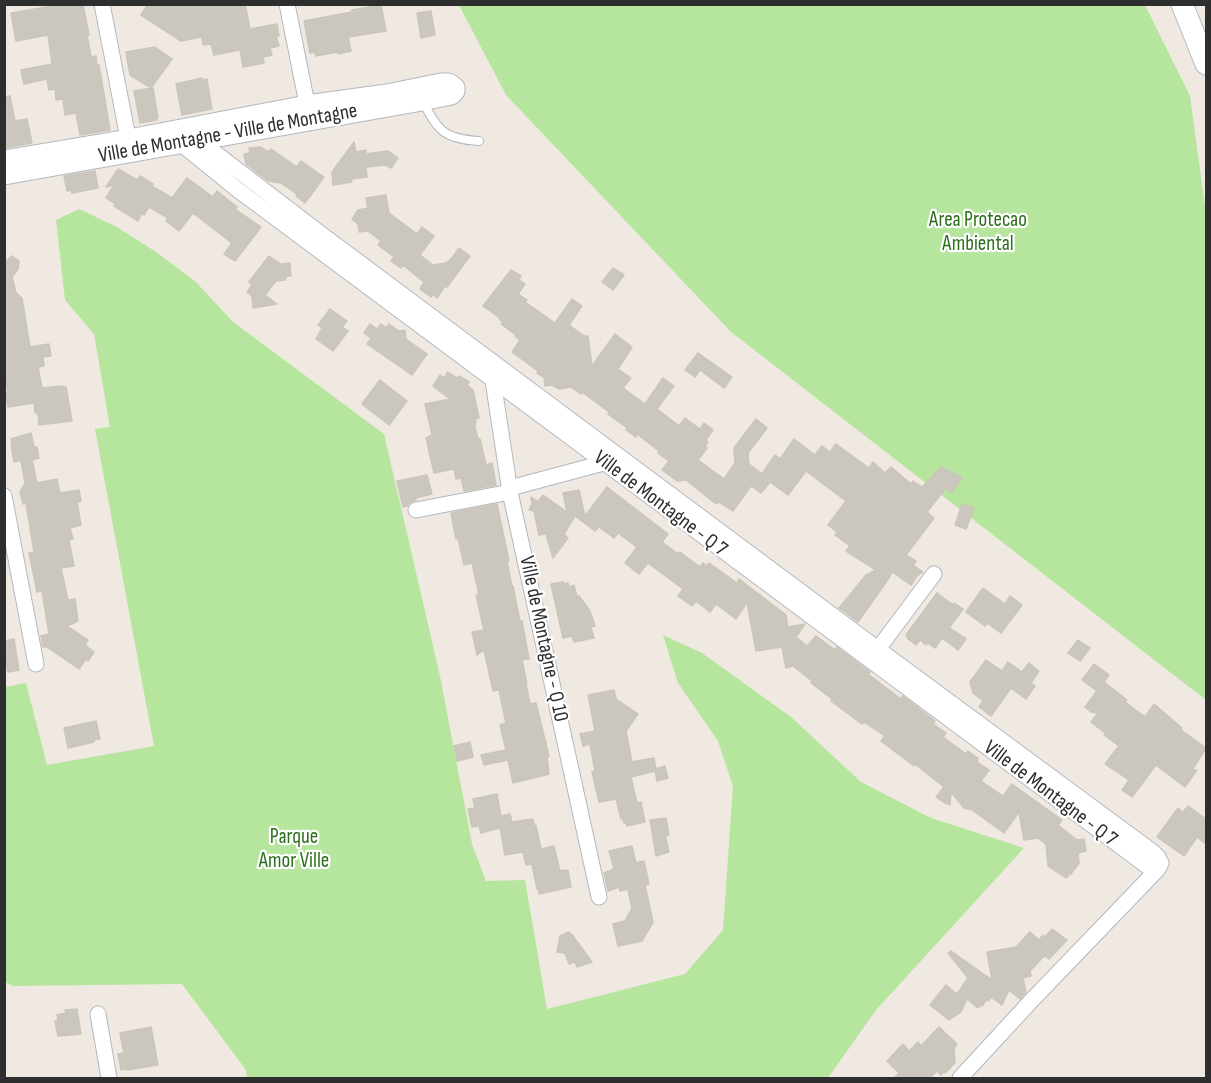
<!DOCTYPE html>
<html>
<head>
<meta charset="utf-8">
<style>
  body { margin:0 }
  #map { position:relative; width:1211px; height:1083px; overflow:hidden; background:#efe9e1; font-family:"Sofia Sans Condensed",sans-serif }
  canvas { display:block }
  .frame { position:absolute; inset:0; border:6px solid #2e2e2e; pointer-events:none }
</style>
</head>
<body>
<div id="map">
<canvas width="1211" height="1083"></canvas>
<div class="frame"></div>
</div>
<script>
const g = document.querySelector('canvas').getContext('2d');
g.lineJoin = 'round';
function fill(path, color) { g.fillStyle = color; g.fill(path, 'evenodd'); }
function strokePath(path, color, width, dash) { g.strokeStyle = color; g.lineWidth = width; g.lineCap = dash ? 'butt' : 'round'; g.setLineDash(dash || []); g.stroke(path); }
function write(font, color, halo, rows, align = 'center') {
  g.font = font + ' "Sofia Sans Condensed",sans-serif'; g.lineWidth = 4.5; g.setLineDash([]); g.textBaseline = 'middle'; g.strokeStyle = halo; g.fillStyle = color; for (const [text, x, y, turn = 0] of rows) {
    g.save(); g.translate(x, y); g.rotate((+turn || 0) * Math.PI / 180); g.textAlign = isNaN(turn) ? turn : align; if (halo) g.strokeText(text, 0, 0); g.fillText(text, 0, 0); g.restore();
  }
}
fill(new Path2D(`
  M459,5H1145L1190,96L1206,214V700L731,332L506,95Z
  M79,209L117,227L156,252L196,282L233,322L384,434L440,676L472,844L486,881L525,880L547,1009L685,974L723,930L733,786L718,741L678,683L663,635L702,653L791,717L861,782L931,818L1024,848L876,1010L828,1078H247L246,1070L182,984L13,986L5,982V687L26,683L47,765L154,746L95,429L110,427L94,334L65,300L56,220Z`), '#b6e59e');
const building = new Path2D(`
  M46,4H83L89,35H87L91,57L96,56L97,65H99L110,130L80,135L76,113L65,115L63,99L56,100L55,89L49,90L47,79L24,84L21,70L52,64L48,35L16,41L11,13L47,7Z
  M148,4H245L250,29L277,24L279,36H276L279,46L270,48L272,55L263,57L264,63L243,67L240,50L214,55L211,44L203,45L202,37L181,41L141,15Z
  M381,5L386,31L348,37L351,51L338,54V52L316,56L315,52L310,53L304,21L352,12V10Z
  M431,11L435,35L421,38L417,13Z
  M155,47L172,59L151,88L130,75L126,52Z
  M202,78V80L207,79L212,109L182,115L176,84Z
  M153,88L158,118H156L157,120L140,123L134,91Z
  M10,96L15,121L27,119L32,143L4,148V97Z
  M354,142L356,152L366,150V154L388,151L398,158L391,168L386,165L366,167L367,177L351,179L352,182L333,185L332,172Z
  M261,147L268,152L271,149L297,167L301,161L324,177L305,203L296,196L297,194L281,183L268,181L246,164L244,154L250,153L249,148Z
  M118,169L137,180L140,176L153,184L152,186L172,198L187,178L213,197L217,191L237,207L235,209L261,227L235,261L224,254L232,243L193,213L179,231L166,221L168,218L149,207L144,215L142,213L138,221L114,206L115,204L106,198L114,185L106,187Z
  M95,171L98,188L72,193L71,190L67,191L64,176Z
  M386,195L389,213L417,234L422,227L434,236L420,255L433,265L446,263L452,258L459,248L470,256L447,287L445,286L437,298L433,294L431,297L420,289L424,282L403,265L401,268L391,261L394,257L378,245L381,241L368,231L359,232L358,224L352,219L358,210L368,208L366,198Z
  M11,256L19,261L18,269L12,277L16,293L22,298L30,347L49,344L51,356L43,357L44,366L38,367L42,388L63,386V387H66L72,421L39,425L38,413H35L34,403L8,407L5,392H8L4,370V261L8,260Z
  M269,256L281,264L290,263L291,276H287L285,280L276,281L265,295L277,304L253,308L252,296L247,292L252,285L249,282Z
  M613,268L624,275L613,290L602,282Z
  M511,270L521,276L519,280L525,284L518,294L527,300L525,302L555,323L572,299L582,306L569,325L584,336H588L592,366L615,334L632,347L618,369L631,378L623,388L645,404L663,378L674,386L657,409L679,426L685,418L700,429L704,423L713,430L706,440L708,442L705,446L707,448L698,460L724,479L735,463L734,448L756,419L767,428L748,453L749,464L762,474L775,455L780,459L794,439L815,455L822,446L830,452L836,444L869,468L873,462L885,473L891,467L911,484L913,481L922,487L941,467L962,478L952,493L946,488L927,512L934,518L906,555L916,561L913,565L923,572L917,576L911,585L892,572L889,578L858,622L846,613L839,608L866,575L876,570L846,551L850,546L835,535L837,532L828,525L846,501L806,471L788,495L770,482L761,493L751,486L733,511L719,502L716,504L686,480L677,481L662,470L669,461L658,453L659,451L637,434L636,437L626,430L627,428L608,414L609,412L582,392L581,394L571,387L559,389L552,385L545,386L544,377L537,373L538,371L512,352L520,340L515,336L516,335L501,324L503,322L499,319L500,318L483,306Z
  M330,309L347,321L342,327L348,331L333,351L316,339L322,328L318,325Z
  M370,324L377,329L381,324L386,328L389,324L399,331L405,330L406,339L427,354L412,375L367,344L371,338L364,333Z
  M698,353L732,377L724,388L700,370L695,377L685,370Z
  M448,372L457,378L459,376L469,382L467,385L473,390L479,418H476L475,428L478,439H480L486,465L492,463L496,485L464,491L461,478L456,479L454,469L434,473L426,438L432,435L425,404L450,399L433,386L440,375L444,378Z
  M380,380L407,401L389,425L362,404Z
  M31,433L34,447H37L39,458L32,460L37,483L57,479L60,493L79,490L81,501L77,502L81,525L70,528L73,539L69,540L74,566L61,568L68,600L75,599L78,621L67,626L88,640L85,645L94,652L88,661L86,659L79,669L47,647H43L41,636L49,634L42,591L37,592L32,567L29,553L34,552L26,503L23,504L20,492L25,483L21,460L14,462L11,445H12L11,439Z
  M427,475L432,494L415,498L416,500L410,502L407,506L403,507L397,481Z
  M607,487L668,534L662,542L678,554L680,552L700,567L703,563L707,566L709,563L737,583L739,579L786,615L788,627L805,624L796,637L807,646L816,636L835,650L837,647L870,672L868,674L901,699L903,696L935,721L933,724L946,733L943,737L966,754L968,751L978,758L977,762L989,770L981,781L1003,796L1012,784L1062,820L1058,825L1077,840L1084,839L1086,851L1078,853L1079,863L1071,874L1070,873L1066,878L1048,866L1046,844L1038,838L1024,840L1019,812L1004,833L972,810L964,808L951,792L950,805L947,803L946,804L936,797L944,787L915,764L914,766L881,741L885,736L864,722L862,724L831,701L832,699L811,683L812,681L793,666L786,668L782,647L756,651L747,602L736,619L716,604L710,612L696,601L692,606L678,596L683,589L648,563L639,574L625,563L637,547L618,533L614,538L599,527L595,531L575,516L564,534L568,538L553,558L546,534L539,535L534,511L529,510L532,504L531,497L538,502L543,495L567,512L563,493L579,490L585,516Z
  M497,504L509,561H507L512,587L513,586L520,621H522L529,659L522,660L527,684H526L530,704L536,703L549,756L547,757L549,774L513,783L508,760L484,765L481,755L506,750L500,725L506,723L499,690L493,691L484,650L477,655L472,632L484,630L476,595H479L472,563L464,565L458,538L456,539L451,513Z
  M962,504L974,508L966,529L955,525Z
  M563,582V584L568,583L569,587L574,585L577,597L579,596L590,611L595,626L591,627L594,638L574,642L572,636L563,638L551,584Z
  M983,588L1005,604L1010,596L1022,605L1001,633L987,623L985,626L966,612Z
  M937,593L953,605L954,603L963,609L949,628L966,639L958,650L942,638L935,648L928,643L926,645L920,640L916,645L907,638L908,636L906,635Z
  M14,639L19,670L8,672L6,663H4V641Z
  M1078,640L1090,648L1080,661L1068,653Z
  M986,660L1002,671L1008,662L1022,672L1029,663L1039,671L1031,683L1035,686L1026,699L1011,688L991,716L979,707L983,701L973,693L970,682Z
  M1094,664L1109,675L1104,682L1127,700L1125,702L1145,717L1154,704L1182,728L1181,730L1206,748L1192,770H1197L1185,787L1156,765L1132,797L1122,790L1129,780L1105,764L1119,746L1104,735L1105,733L1091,722L1098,713L1091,712L1085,707L1097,691L1082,680Z
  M614,690L616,699L638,714L626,731L632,762L654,758L656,769L665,766L668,778L657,781L655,771L631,777L637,803L641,802L645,822L627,826L626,822L624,823L623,818L621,819L616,799L599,802L592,772L595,771L590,744L583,746L580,734L595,731L588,695Z
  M96,721L100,739L94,740V742L68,748L64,728Z
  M470,742L473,757L457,761L454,746Z
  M497,794L501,816L510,814L512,822L533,819L535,827L536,826L541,849L554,846L560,871L568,870L571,887L539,894L538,889H537L532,864L526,865L523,852L505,855L500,828L481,833L479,826L472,827L468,809L475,808L473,799Z
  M1188,806L1206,819V844L1197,837L1184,856L1157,837L1178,808L1183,812Z
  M666,818L669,835H665L669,852L656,856L650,820Z
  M632,846L636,863L644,861L649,884L645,885L653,922L642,941L618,946L613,924L625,921L632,908L628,889L620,891L619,887L608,891L604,873L614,869L609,851Z
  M1052,929L1067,940L1049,959L1045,955L1030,971L1031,976L1023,978L1026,992L1020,999L1009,990L1002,1005L991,997L989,1001L987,999L982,1006L980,1005L978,1008L967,999L961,1012L949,1020L930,1005L946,985L957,994L968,978L948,953L951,951L992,980L987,952L1016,947L1030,932L1039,940L1043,935L1045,937Z
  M569,932L573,936L592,962L577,967L575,962L569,964L565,953L557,952L560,936Z
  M77,1009L81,1034L58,1036L55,1021H58L57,1015L66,1013L65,1010Z
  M151,1027L158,1065L127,1070V1069L121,1070L118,1054L124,1053L120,1033Z
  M939,1027L957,1044L954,1048L955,1063L945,1073L943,1072L941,1075L937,1071L930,1078H894L899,1073L887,1061L903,1044L909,1051L918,1042L921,1046Z`);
fill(building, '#cbc7bf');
strokePath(building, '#cbc5ba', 1.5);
const lane = new Path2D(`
  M423,102C438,131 445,139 479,141`);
const street = new Path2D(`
  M102,4L130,148
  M287,4L309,114
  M193,136L325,237L863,638L1153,852L1158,857L1161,863L1158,869L1032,1000L960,1078
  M175,139L238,190L1155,872
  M492,374L510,492L599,897
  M510,488L611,461
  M4,496L36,664
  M416,510L510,492
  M878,649L934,574
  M98,1014L109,1078`);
const secondary = new Path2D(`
  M1182,4L1206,64
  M4,161L129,140L307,106L387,95L441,84H449L454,88V91L451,94L422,100L4,174`);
strokePath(lane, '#b4b7c1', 10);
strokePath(street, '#b4b7c1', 17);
strokePath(secondary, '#b4b7c1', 23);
strokePath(lane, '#fff', 8);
strokePath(street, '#fff', 15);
strokePath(secondary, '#fff', 21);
write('21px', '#2e2e2e', '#fff', [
  ["Ville de Montagne - Ville de Montagne",228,134,-10],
  ["Ville de Montagne - Q 7",660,504,37],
  ["Ville de Montagne - Q 10",543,639,78],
  ["Ville de Montagne - Q 7",1050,794,37]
]);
write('21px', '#2c6e1b', '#fff', [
  ["Area Protecao",978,221],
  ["Ambiental",978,245],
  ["Parque",294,838],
  ["Amor Ville",294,862]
]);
</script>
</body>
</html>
